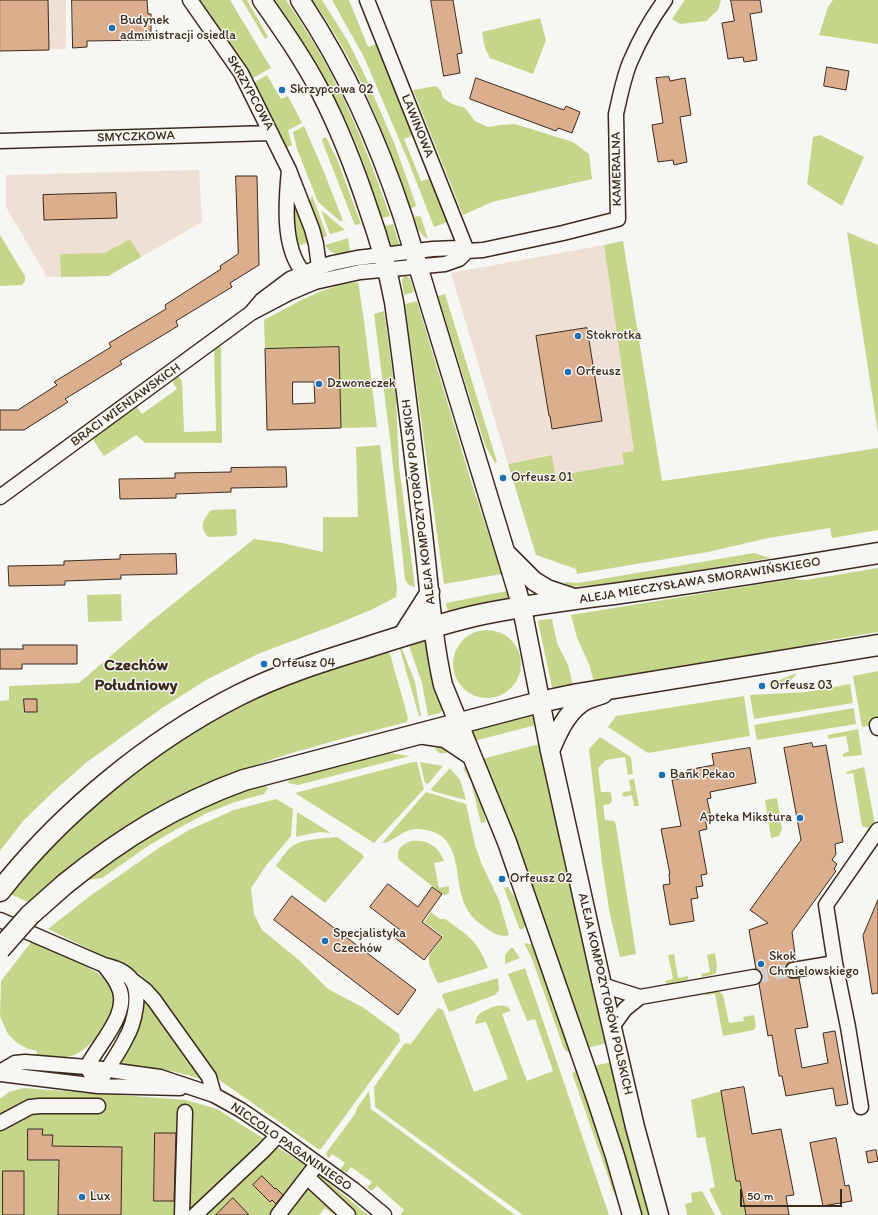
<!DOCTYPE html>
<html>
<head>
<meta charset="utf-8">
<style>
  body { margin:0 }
  #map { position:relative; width:878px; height:1215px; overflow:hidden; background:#f6f6f2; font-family:Itim,sans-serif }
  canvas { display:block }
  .scale { position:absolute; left:740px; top:1189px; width:102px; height:18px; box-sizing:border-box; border:2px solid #3b2a1e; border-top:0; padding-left:5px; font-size:12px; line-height:14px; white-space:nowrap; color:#3b2a1e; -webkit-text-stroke:3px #f6f6f2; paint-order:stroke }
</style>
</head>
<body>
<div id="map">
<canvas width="878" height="1215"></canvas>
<div class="scale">50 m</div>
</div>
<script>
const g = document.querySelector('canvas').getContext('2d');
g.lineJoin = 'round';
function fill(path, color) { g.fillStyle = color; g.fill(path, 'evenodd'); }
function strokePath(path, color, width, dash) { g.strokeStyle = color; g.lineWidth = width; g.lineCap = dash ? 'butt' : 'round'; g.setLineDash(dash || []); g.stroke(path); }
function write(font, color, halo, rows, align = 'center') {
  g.font = font + ' Itim,sans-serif'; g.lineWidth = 3; g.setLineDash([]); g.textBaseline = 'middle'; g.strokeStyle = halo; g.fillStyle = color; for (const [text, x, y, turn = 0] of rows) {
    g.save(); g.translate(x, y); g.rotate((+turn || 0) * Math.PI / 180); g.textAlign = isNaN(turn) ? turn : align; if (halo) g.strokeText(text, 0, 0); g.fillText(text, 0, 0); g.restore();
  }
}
fill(new Path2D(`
  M2,0H66V49L27,50Z
  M199,170L202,222L108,276L47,277L6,207V175Z
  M604,245L635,451L624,464L555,476L551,455L508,464L451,273Z`), '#eee0d4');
fill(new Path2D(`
  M200,0H230L271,68L251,79L232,47Z
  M242,0H247L268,37L265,39Z
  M275,0H286C299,19 312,39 323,59C351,109 371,162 390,216L382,218C373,193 366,167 356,143C334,92 307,45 275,0Z
  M312,0H322L349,43L366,78L395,145L416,205L415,207L410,208C389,146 366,84 331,28C325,19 319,9 312,0Z
  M332,0H349L368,47L377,44L414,135L404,139L421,181L431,178L448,222L434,227L407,158L364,57Z
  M685,0H721L718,10L706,21L680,24L672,19Z
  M833,0H878V44L819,35L828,7Z
  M540,18L546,40L533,74L490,58L485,48L482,32Z
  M267,75L281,99L288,96L302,123L288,130L292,145L286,148L253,83Z
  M436,86L441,91L443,98L452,104L465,108L475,121L488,127L500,125L515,124L573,142L589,154L592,179L492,202L463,215L413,90Z
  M304,126L324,172L343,221H340L318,202L297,149L293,132Z
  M820,135L864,157L842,206L807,184L813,137Z
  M326,137L337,159L361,224L355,225L352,218L322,141L323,138Z
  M312,195L327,236L322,238L309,205Z
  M293,198L298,205L308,240L307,243L294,247Z
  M321,210L345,230L330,234Z
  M418,216L421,217L428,239C420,235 416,226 413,217Z
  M393,224L399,244L397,247H392L385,226Z
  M847,232L878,245V433Z
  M0,235L25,276V281L22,285L0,286Z
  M348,238L350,252C341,255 330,255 325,245Z
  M130,239L141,257L108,276L61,277L60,254L105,253Z
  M623,241L662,481L746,469L878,448V530L832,538L830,528L768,538L708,552L577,574L576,569L536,555L508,464L552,455L555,476L624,464L622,453L634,451L604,245Z
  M405,275L410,279L414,292L404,295L402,280Z
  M358,282L364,320L377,427L341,428L339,347L265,349L264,320C294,304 323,286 358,282Z
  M445,294L497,462L495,463L485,445L438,296Z
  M417,301L473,488L502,574L444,584L405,304Z
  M384,311L396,398L399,466L415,587C409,586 407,584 405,579L390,438L374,314Z
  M221,346L222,443H145L136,435L104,456L92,438L136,406L142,414L177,389L173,383L174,378L176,376L180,378L182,382L184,432L216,431L214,350Z
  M380,445L397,589L396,597L373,609L337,624L258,654L206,680L162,708L87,762L55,790L23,821L0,851V701L9,700V686L79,683L149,623L254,539L282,543L323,552V517H358L356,447Z
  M236,509L237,534L234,536L208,537C199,526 203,520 211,510Z
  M754,553L771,558L616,584L564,587L565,582L578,583Z
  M878,568V632L819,642L807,647L594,682L589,664L577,638L571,615L792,579L806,580Z
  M507,591L509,597L508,600L450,612L447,609L446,603Z
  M121,594L122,621L88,622L87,595Z
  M552,619L557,643L568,665L573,685L554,689L552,687L538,622L539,620Z
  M453 664a34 34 0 1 1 68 0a34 34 0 1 1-68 0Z
  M425,639L427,642L432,681L442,710L440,713L428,716L422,683L408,643Z
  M399,646H401L415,682L421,716H419Z
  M385,650L390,654L408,718L407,722C342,739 276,754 214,782L30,903L10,894L64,832L139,767L203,725L255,697L291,680Z
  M878,671V724L862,727L853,676Z
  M797,673L788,684L770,687L769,682H774Z
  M850,684L853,703L754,719L750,695L807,692Z
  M744,696L750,736L648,753L608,727L616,716Z
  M854,708L856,724L757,740L754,725Z
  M532,714L534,716L536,725L474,741L471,731L472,729Z
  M858,729L862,755L843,757V754L849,751L846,736L828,739V735Z
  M600,737L631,757L633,774L628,775L625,757L606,760L598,768L601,792H609L611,793L612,800L610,804L603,805L605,820L614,821L616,825L636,954L620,957L609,910L602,863L589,749Z
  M433,742L453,750C441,755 437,756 433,742Z
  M540,744L608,1043L587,1048L503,805L482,759Z
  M383,752L410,756L298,785L288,783L290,777Z
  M413,762H417L424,789L374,843L295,793Z
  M420,762L443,766L428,784L425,783Z
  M468,765L476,781L486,822L481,823L471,782L463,768Z
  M864,767L875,824L857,849L856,846L863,838L868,828L862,826L853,773L847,774L846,772Z
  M450,768L460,780L466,800L432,791L431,789Z
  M634,779L639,806H634L632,795L624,797L622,794L624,792L631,791L629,780Z
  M260,783L268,788L264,794L235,802L207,813L177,829L148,846L102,878L81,881L104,862L202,804Z
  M426,792L466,804L475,845L482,865L499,900L509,935C500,938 493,933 486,928C479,923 471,917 467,909C451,881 467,832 419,829C402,828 395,842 382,843Z
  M777,798L782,829L779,836L771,838L765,800Z
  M276,799L293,809L291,836L265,867L251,888L254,914L262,930L299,960L328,989L364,1008L399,1034L400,1041L321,1149H318L218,1079L149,983L140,974L48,929L90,896L159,848L189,830L234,810Z
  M297,812L331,833L318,832L296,837Z
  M337,837L362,854L364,857L325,903L276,866C281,859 287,849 294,845C304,839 326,838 337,837Z
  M411,841C427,839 439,846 444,861L434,863L439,888L449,886V893L445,895L442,894L399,860C395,849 402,845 411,841Z
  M508,887C514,897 531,917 524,928L520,930L504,888Z
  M431,912L440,919H445C469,936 477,940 488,968L440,983L437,982L429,964V956L443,936L424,922Z
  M32,941C51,950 103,970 111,986C123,1007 95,1046 76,1054C63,1060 50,1058 36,1057L37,1051L28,1049L17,1043L8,1034L0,1016L1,981Z
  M524,943L534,945L572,1052H567L564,1049L532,959Z
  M511,948H513L520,958L505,964V955Z
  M715,953L717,966L716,973L712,975L702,977L701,974L710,972L707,955Z
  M674,954L678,978L688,976V978L687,980L667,984L665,981L673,979L668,955Z
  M525,968L609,1215H523L375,1107L374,1087L404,1044L409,1043L410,1045L438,1008L443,1010L474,1092L508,1079L486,1022L475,1024L477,1017L479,1014C487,1009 503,1001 510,1009V1011L502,1014L527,1081L553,1071L535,1019L527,1021L508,974Z
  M498,978L499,990L495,995L449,1012L442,996L443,994Z
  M717,990L723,995L729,1023L744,1021L743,1017L754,1015L756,1026L754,1030L723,1036L715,994L705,995V993Z
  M144,993L203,1080C176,1070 148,1067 119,1065L117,1063L137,1032L142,1013Z
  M612,1062L652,1215H641L593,1066Z
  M579,1070L624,1213L613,1191L572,1073Z
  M23,1088L186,1100L217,1109L305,1165L269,1215H0V1099L9,1092Z
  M369,1091L371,1109L515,1215H400L404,1210L377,1186L372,1191L367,1188L372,1182L351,1167L347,1172L339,1171L345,1163L332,1154L329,1158L327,1156L326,1153L355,1114L357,1108Z
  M721,1091L736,1181H740L746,1215H722L709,1189L715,1187L705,1137L697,1138L691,1100Z
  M317,1173L367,1214L368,1215H334L325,1208L319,1215H286Z
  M702,1191L715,1215H687L685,1204L692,1202L691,1193Z`), '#c5d68b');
const building = new Path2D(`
  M0,0H48L49,50L0,51Z
  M72,0H147L148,14H151V40L87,41V47L73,48Z
  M431,0H453L462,53L457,54L460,73L444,76Z
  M731,0H760L762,12L750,14L757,60L744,62L743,57L728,59L722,23L734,21Z
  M827,67L849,71L846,90L824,86Z
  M669,77L670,81L685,78L691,115L680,117L687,162L674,165L673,160L658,162L652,125L663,123L656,78Z
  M476,78L564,110L566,106L580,112L572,133L558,128L556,131L470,99Z
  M236,176H257L259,265L230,283L232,287L176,321L178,326L120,361L122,364L65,399L68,402L24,430H0V410H18L57,385L54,382L111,347L109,343L166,309L165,305L221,269L220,266L238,254Z
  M116,193L117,218L44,220L43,195Z
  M587,328L602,421L552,429L550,416H549L536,336Z
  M339,347L341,428L267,430L265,349ZM293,382H314L315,403L293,404Z
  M272,467H286L287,487L231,488V492L176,494V498L120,499L119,479L175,478V473L231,472V468Z
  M176,554L177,574L121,575V579L65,581V585L9,586L8,566L64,565V561L120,559V555Z
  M23,645H77V664H22V669H0V649H23Z
  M24,699H37V712H25Z
  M812,743L813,747L826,745L843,842L835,844L836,854L832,860L837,864L834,869L836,871L792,932L796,961L787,964L785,971L786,975L790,978H799L808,1027L795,1029L802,1068L828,1063L823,1033L835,1031L848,1104L836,1106L833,1088L786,1096L782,1076H779L772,1035L768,1036L759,984L762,980V976L760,971L756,969L749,930L768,923L750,910L801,840L784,748Z
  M750,748L756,783L710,792L711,798L707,799L711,817L705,819L707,829L699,831L707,874L701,875L703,886L696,887L698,898L691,899L694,921L670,925L663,885L670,884L669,874H670L661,829L681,826L672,780L688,777L687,770L714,765L712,754Z
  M388,884L418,907L432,887L442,894L422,922L442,937L424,960L394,937L400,930L370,907Z
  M292,896L416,990L398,1015L274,920Z
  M878,900V993L872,994L863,936Z
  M744,1087L752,1134L781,1129L794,1195L786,1196L789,1215H746L740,1181H736L721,1091Z
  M28,1129H43L42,1135H53L52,1146L122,1147L121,1215H58L59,1160H28Z
  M155,1133H176L174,1201H154Z
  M836,1138L845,1186L849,1185L852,1201L823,1206L810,1143Z
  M876,1150L878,1161L868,1163L866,1152Z
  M3,1171H24V1215H3Z
  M262,1176L275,1189L276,1188L283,1195L276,1204L272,1200L270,1202L253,1185Z
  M233,1198L249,1215H216Z`);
fill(building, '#dbae8d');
strokePath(building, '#3b2a1e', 1);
strokePath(new Path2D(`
  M754,977L793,970`), '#d1cdc8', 14, [14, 7]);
const minor = new Path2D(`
  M190,0L241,73L289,170L312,229L316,244L319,267L315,282C311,279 306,276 303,272C282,247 286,201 289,170
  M367,0L467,251
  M0,141L271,133
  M251,313L262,300L290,279L319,267L333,263L357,258L433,249L457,248L467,251L483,250L563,233L618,219L616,114C620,97 624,75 631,60C640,39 652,18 665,0
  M0,497L251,313L289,293L315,282L360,272L445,264L459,259L467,251
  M877,725L878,728
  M0,920L104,965C114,967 124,970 131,979C142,993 134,1024 126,1038C118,1055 106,1069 98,1086
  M835,963L826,905L878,830
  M793,970L835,963L848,1027L861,1107
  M132,980L145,990L154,1000L209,1077L214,1095
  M602,985L640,997
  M612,1027L625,1009L640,997L754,977
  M0,1072L15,1063L25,1062L87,1067L160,1077L214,1095L241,1110L278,1135L354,1190L384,1215
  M0,1074L98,1086L180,1088
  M91,1074L87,1067C98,1044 132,1012 118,986C115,978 109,972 104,965
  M0,1123L30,1107L40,1106H98
  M307,1177L348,1215
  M182,1215L185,1112
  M195,1215L264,1150L278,1135
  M278,1215L317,1164`);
const tertiary = new Path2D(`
  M262,0C283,30 304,60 321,93C340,130 355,169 368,208C379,239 388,270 394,302C405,379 414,457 423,534C429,584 432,636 443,685L507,842L597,1101L615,1156L632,1215
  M300,0C346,69 377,139 403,217L515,584L522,608L550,751L602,985L635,1127L659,1215
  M508,555L534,581L547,589L577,599
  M402,636L430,592
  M418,734L445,738L472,756
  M550,751C557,735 565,715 580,704C586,699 595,697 603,694`);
const secondary = new Path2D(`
  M65,884C122,838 175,805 244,780L540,702L578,694L878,645
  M0,891C61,813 150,740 239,695C279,675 320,662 362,649C399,637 436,625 474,616C524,605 577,599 628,592C711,580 795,567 878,553`);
strokePath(minor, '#3b2a1e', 17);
strokePath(tertiary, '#3b2a1e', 21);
strokePath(secondary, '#3b2a1e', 23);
strokePath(minor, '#f6f6f2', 14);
strokePath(tertiary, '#f6f6f2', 18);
strokePath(secondary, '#f6f6f2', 20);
const secondaryBridge = new Path2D(`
  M0,949L30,915L65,884`);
strokePath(secondaryBridge, '#3b2a1e', 23, []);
strokePath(secondaryBridge, '#f6f6f2', 20);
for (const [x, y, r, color] of [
  [112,28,4,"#1f6fb2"],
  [282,90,4,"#1f6fb2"],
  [578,336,4,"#1f6fb2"],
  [568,372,4,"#1f6fb2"],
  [319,384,4,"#1f6fb2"],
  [503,478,4,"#1f6fb2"],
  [264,664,4,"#1f6fb2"],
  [762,686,4,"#1f6fb2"],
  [662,775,4,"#1f6fb2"],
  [800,818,4,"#1f6fb2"],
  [502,879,4,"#1f6fb2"],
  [325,941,4,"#1f6fb2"],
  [761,964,4,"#1f6fb2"],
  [82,1197,4,"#1f6fb2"]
]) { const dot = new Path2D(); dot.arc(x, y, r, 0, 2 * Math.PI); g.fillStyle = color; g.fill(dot); strokePath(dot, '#f6f6f2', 1.5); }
write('13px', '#3b2a1e', '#f6f6f2', [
  ["Budynek",120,21],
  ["administracji osiedla",120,36],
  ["Skrzypcowa 02",290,90],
  ["Stokrotka",586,336],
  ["Orfeusz",576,372],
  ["Dzwoneczek",327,384],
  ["Orfeusz 01",511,478],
  ["Orfeusz 04",272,664],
  ["Orfeusz 03",770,686],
  ["Bank Pekao",670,775],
  ["Apteka Mikstura",792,818,"right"],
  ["Orfeusz 02",510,879],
  ["Specjalistyka",333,934],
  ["Czechów",333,949],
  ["Skok",769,957],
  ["Chmielowskiego",769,972],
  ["Lux",90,1197]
], 'left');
write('13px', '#3b2a1e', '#f6f6f2', [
  ["SKRZYPCOWA",250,93,61],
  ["LAWINOWA",417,126,68],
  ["SMYCZKOWA",136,137,-2],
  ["KAMERALNA",617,169,-91],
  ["BRACI WIENIAWSKICH",126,405,-36],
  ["ALEJA KOMPOZYTORÓW POLSKICH",419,502,-97],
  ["ALEJA MIECZYSŁAWA SMORAWIŃSKIEGO",700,581,-9],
  ["ALEJA KOMPOZYTORÓW POLSKICH",605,994,77],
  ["NICCOLO PAGANINIEGO",291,1147,35]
]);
write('bold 17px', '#3b2a1e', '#f6f6f2', [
  ["Czechów",136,666],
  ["Południowy",136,686]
]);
</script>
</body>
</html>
